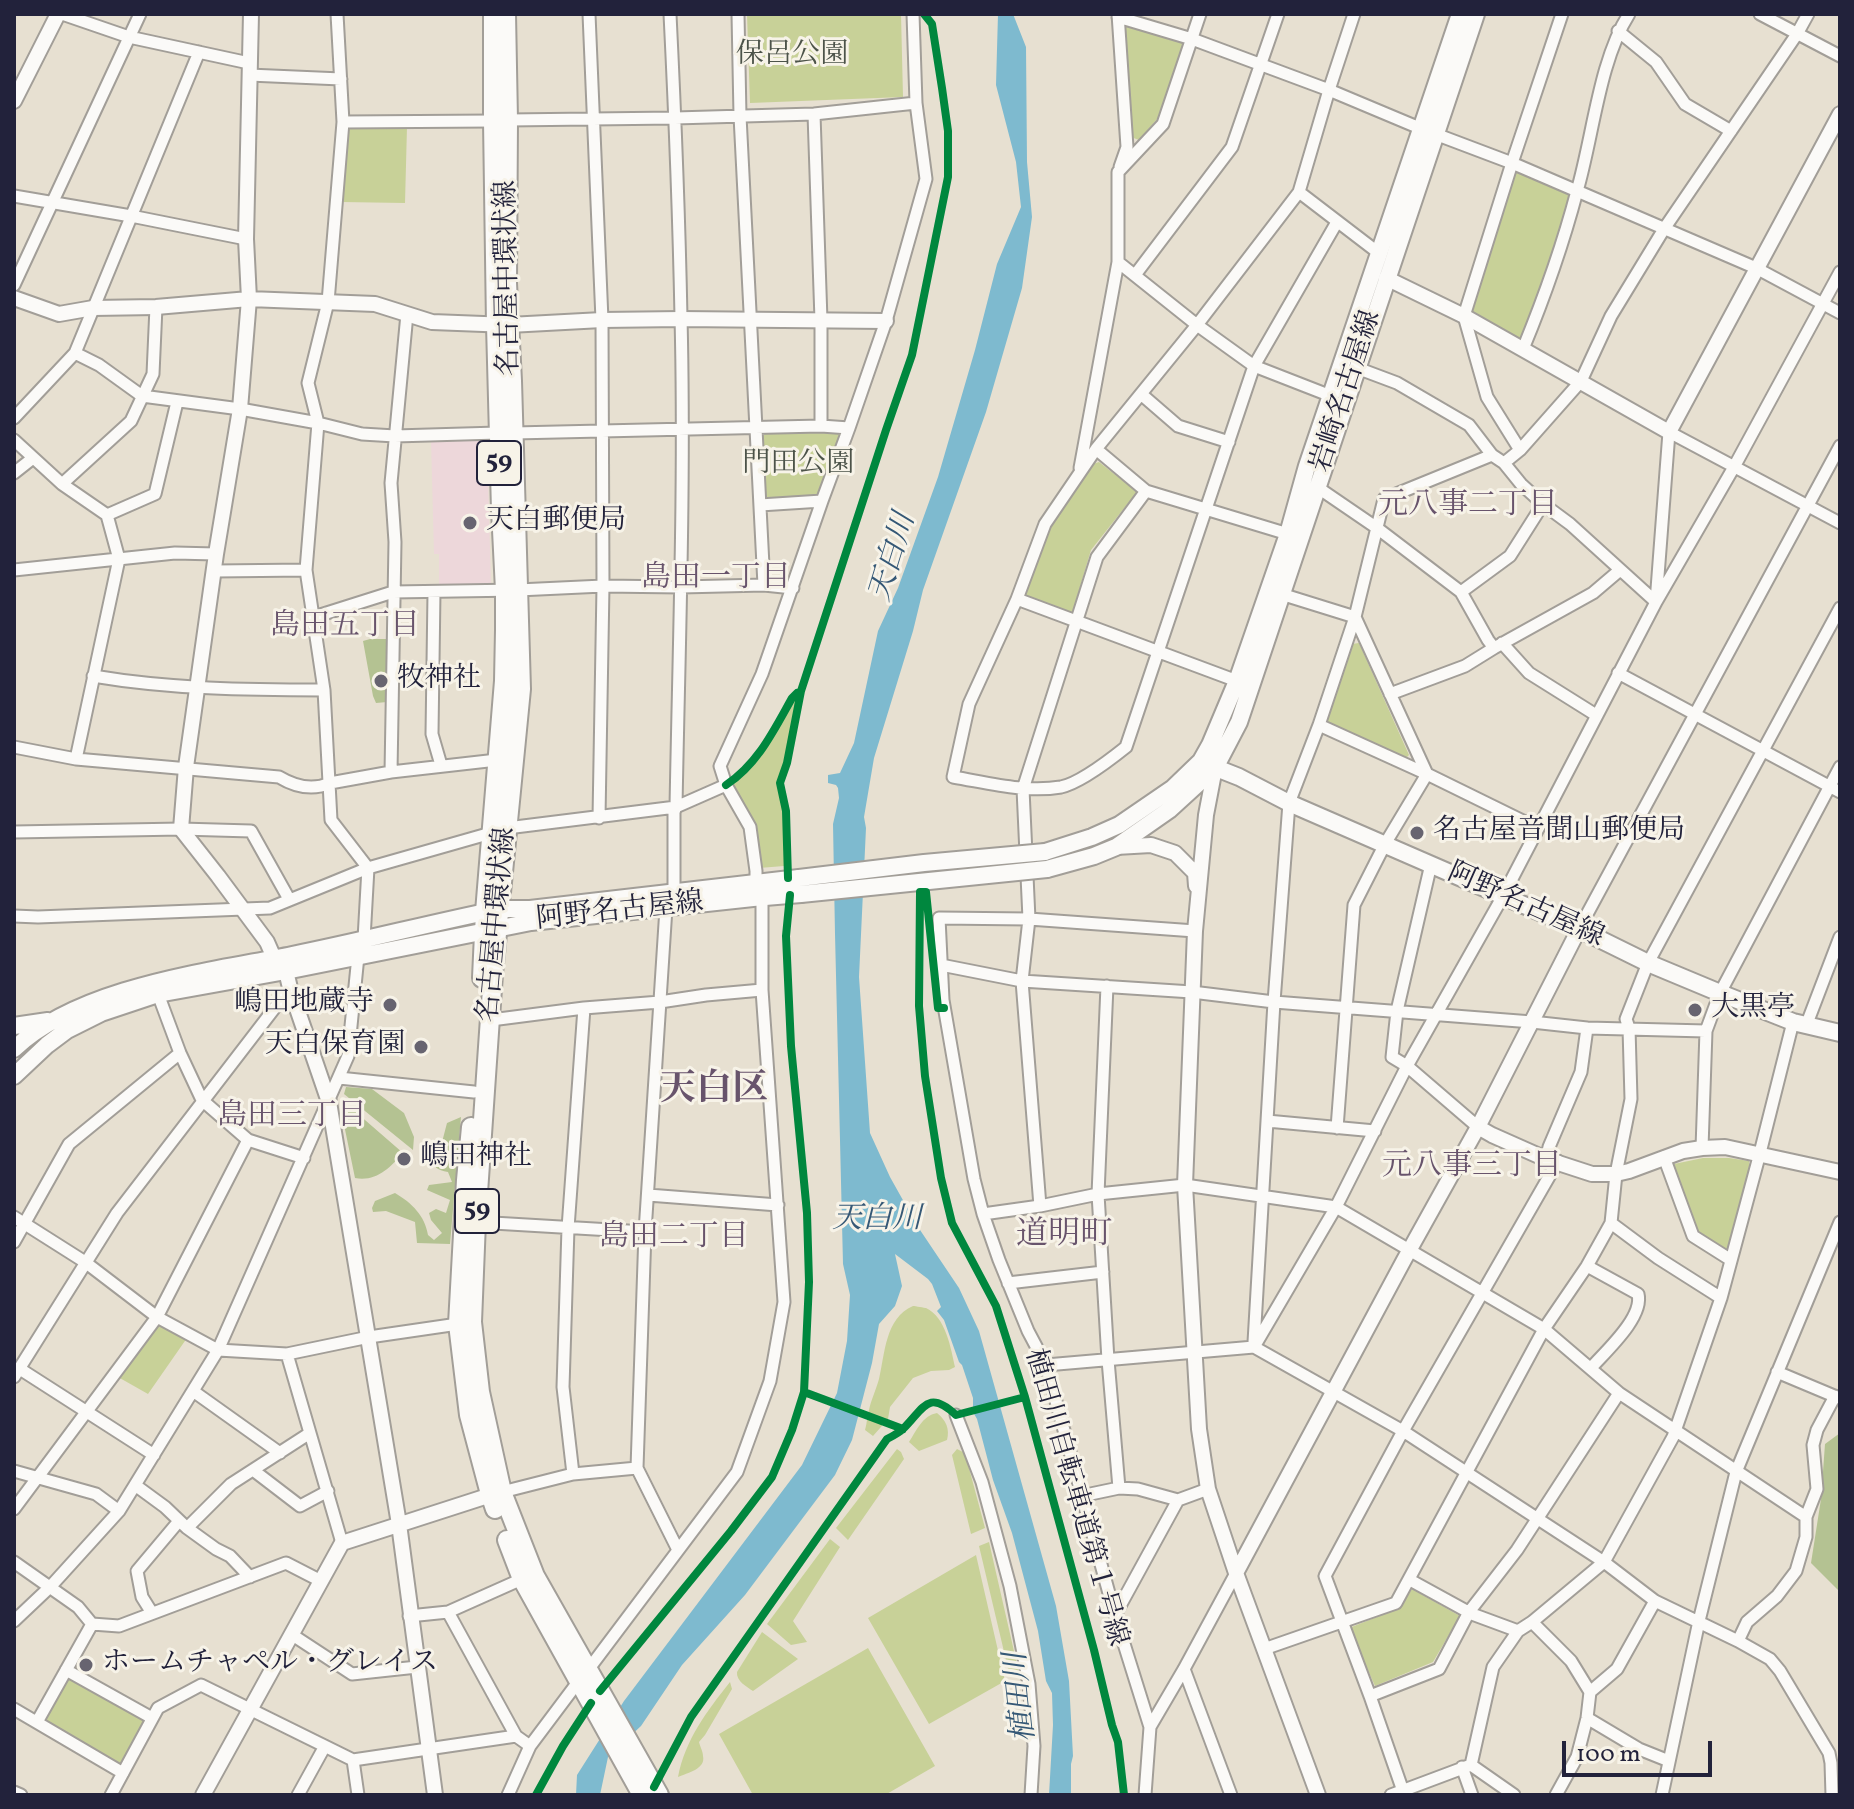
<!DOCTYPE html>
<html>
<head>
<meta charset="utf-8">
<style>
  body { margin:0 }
  #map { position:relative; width:1854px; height:1809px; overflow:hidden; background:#e7e0d1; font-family:Vollkorn,serif }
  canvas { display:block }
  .frame { position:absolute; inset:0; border:16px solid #22223b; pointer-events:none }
  .scale { position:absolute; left:1562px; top:1741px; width:150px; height:36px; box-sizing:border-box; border:4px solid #22223b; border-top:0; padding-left:10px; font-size:24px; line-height:28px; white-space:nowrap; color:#22223b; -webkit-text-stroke:6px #f7f3e8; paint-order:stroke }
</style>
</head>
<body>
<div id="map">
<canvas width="1854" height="1809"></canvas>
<div class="frame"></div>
<div class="scale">100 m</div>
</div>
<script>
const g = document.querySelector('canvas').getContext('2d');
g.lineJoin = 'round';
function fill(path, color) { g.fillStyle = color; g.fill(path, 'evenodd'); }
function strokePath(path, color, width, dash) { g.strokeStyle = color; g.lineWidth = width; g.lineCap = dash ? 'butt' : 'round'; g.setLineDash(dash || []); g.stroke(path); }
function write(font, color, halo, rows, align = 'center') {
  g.font = font + ' Vollkorn,"Noto Serif JP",serif'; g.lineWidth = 6; g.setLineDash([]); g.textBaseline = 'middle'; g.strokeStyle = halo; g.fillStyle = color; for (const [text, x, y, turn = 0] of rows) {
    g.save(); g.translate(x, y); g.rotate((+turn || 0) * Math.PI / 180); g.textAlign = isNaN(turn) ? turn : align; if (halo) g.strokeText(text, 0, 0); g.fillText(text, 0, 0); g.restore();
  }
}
fill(new Path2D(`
  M487,440L491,585H439V554H434L431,441Z`), '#edd7da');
fill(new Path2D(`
  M747,14H901L903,97L750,103Z
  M1125,24L1184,43L1158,118L1139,140L1131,137L1126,100Z
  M348,126L407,127L405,203L341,202Z
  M1520,171L1572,195L1523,339L1519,340L1473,315L1470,310L1515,174Z
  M838,432L842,437L819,497L765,501L762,437L765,434Z
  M1099,462L1137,492L1091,550L1072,614L1025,596L1050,527L1093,464Z
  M1359,643L1409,755L1404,760L1326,724L1324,720L1352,644Z
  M795,696L798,697L785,763L778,785L783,810L784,866L759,868L753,826L733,784C762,760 776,728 795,696Z
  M1703,1158H1729L1749,1161L1750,1165L1729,1249L1723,1251L1695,1234L1670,1168L1674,1164Z
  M913,1306C915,1306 925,1308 926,1308C946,1317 951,1349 955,1367L949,1370L931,1371L913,1378L890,1407L888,1419L873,1436L865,1430C867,1423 867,1417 869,1410C871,1400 876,1390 879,1379C885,1354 885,1318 913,1306Z
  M161,1324L187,1338L148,1394L118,1377L156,1325Z
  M937,1413C946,1420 950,1429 947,1440L919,1451L909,1442C917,1430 922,1416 937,1413Z
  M897,1449L901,1452L904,1459L848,1540L836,1528Z
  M957,1449L965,1453L985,1528L971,1534L952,1455Z
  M830,1539L840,1547L793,1621L807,1642L791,1645L767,1624Z
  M989,1542L1019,1673L1010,1677L979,1546Z
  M976,1555L1005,1681L929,1724L868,1618Z
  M1412,1589L1460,1616L1433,1662L1375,1686L1349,1628L1400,1608Z
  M762,1632L798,1659L753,1691C747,1687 736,1681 737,1672Z
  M868,1648L935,1766L885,1795H753L719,1734Z
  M68,1676L143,1719L144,1724L122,1765L118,1767L43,1722Z
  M730,1682L732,1689L705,1735L699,1742C700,1747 703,1751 703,1756C706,1769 687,1773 678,1777C685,1740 707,1711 730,1682Z`), '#c8d198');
fill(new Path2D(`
  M370,639H388L387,702L376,703L373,696L363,641Z
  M346,1087L372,1089L404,1113L414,1137L413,1150L344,1094Z
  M343,1107H350L403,1153C390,1168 376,1182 355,1178L341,1110Z
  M461,1117L450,1244L417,1243L415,1222L386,1211L373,1212L372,1208L375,1201L395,1193C412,1203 425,1216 428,1235L434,1240L442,1233L431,1220L429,1213L436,1209L446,1213L450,1200L427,1190L429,1185L452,1182L448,1172C437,1170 433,1167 428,1157L433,1148L441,1146L447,1123Z
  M1840,1433V1592L1811,1563L1821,1499L1825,1444Z`), '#b4c292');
fill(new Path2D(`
  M998,14H1013L1026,47L1027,162L1032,217L1022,288L986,412L923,590L913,631L874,758L864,817L866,828L859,977L870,1133L890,1177L918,1227L959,1288L979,1331L1056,1606L1069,1681L1073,1756L1071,1764V1795H1049L1053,1725L1052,1693L1046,1681L1038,1631L1012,1533L993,1480L977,1419L973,1412V1398L962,1365L959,1362L944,1320L937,1311L941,1307L932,1284L928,1279L895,1254L902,1286L895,1306L879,1324L872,1363L852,1440L835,1475L745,1595L682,1665L641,1726L608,1757L600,1795H576L577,1775L624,1701L802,1465L837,1393L847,1341L850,1295L843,1264L835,934L833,824L839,798L838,788L836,785L828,783V775L840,773L854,743L878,631L898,588L938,477L975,350L997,264L1021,207L1016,162L996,85Z`), '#7ebacf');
const minor = new Path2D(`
  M62,14L129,37L249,63
  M337,14L343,122L328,302L308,383L318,423L306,570L324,690L331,820L368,868L364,939
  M589,14L602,320L603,586L599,818
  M670,14C675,115 679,216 681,317C685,480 679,644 676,807L674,812V893
  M738,14L740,116L764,585
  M1118,14L1127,147L1120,167
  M1119,14L1118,17L1192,39L1329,90L1422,129L1512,163L1756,268L1840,313
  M1760,14L1840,56
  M1618,31L1656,62L1685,104L1731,131
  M249,75L341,79
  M814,114L821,320V426
  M508,120L675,118L814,114L916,103
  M343,122L493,121
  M1299,192L1380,254
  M14,196L131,216L246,239
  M1337,222L1254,366L1126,747C1111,759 1080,783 1061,787C1025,793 989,783 953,777L969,704L1017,599L1045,524L1096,449L1197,325L1299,192L1329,90L1354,14
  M1118,262L1197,325L1254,366L1331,396
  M1135,275L1232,147L1278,14
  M14,285L140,14
  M1523,349C1544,298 1563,244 1577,191C1593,137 1599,61 1629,14
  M75,353L99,365L142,396L240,409L318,423L362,434L395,436L498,433
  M1357,368L1397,383L1469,425L1492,455L1504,463L1520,450L1581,381L1611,316L1664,229L1797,34L1808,14
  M1141,394L1178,426L1229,442
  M14,418L75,353L199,52
  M514,433L821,426L849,428
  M14,440L62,484L107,515L119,559L76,759
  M1096,449L1146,491L1288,534
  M1520,450L1487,397L1464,316L1512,163L1562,14
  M1504,463L1521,484L1543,504L1570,524L1656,602L1734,467L1840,272
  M1080,468L1118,262V172L1163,124L1200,14
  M14,473L33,458
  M62,484L131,421L153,374L156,307
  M1317,487L1377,528L1461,592L1488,640L1494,648L1593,593L1620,570
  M760,505L822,501
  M107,515L155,494L177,402
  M14,570L175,553L216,554
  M215,571L306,570
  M434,592L432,734L441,765
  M1461,592L1510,556L1543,504
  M1017,599L1237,681
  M314,617L393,592L518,590L603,586L681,587L764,585L793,588
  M1502,643L1529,673L1596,715
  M1618,673L1840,792
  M93,676C170,689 247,690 324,690
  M1390,694L1465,666L1494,648
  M1319,725L1427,774L1537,828
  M14,747L76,759L279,777C294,786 312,791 330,783L391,772L497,760
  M391,772L395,542L391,483L407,314
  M726,785L750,827L756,871V883
  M507,828L676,807L726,785L720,766L762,674L822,501L849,428L886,321L926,179L916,103L913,14
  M14,832L181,829L251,831L289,899
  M1431,864L1397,1011L1392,1057L1407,1066L1478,1127
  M14,916L38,917L270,908L368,868L491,833
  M1579,929L1840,446
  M941,965L1022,981L1192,992L1274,1002L1532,1022L1587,1028L1706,1031
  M1107,986L1098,1194L1108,1360L1119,1488
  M158,994L180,1053L202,1100L248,1140L304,1158
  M491,1020L584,1008L660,1002L706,995L762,990
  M1806,1026L1840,937
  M339,1078L474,1092
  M1267,1121L1375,1131
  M1337,1128L1354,905L1385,844L1427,774L1355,617L1384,499L1492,455
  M1702,1148L1706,1031L1720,993L1840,767
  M1664,1157L1693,1236L1731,1260
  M1546,1159L1549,1147L1581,1072L1587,1028
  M648,1195L778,1205
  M1040,1206L1022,981L1029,919L1023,789L1097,557L1146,491
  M983,1214L1040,1206L1098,1194L1185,1185L1336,1207L1544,1329L1619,1393L1806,1517
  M14,1217L85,1262L157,1317L218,1350L287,1354L369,1337L458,1324
  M476,1222L645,1232
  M1611,1223L1658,1258L1721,1298
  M14,1242L69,1144L180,1053
  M1587,1266L1638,1294C1644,1317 1606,1351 1591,1368
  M1008,1283L1103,1272
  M1254,1342L1274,1002L1289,803L1319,725L1355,617L1281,594
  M1254,1347L1336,1207L1407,1066L1503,896L1656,602L1669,432L1840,523
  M287,1354L342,1543
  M1046,1365L1254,1347L1403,1431L1604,1562L1655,1601L1738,1641L1770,1659L1780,1671L1829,1753L1831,1763L1832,1795
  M20,1369L154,1455
  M1777,1372L1839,1398
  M14,1377L117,1213L290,988
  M193,1391L280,1453
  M956,1415L982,1482L1010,1586L1029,1684L1034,1746L1031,1795
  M637,1468L678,1550
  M253,1470L300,1506L328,1491
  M14,1471L96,1494L119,1511
  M573,1474L563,1387L568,1228L584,1008
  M135,1485L165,1507L187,1528L216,1549L230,1556L250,1577
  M502,1492L573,1474L637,1468L645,1232L666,908
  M1081,1496L1119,1488L1138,1489L1178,1500
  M14,1509L157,1317L248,1140
  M187,1528L231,1484L310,1433
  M14,1562L78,1607L92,1624L119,1626L286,1563L321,1581
  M1410,1580L1472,1614L1518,1631
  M448,1612L516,1736
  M152,1613L142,1597L137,1571L179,1521
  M1115,1615L1178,1500L1208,1489
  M409,1616L448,1612L522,1579
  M14,1621L51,1586L119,1511L218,1350L348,1056L358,956
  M1532,1622L1571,1661L1590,1692L1587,1718L1577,1757L1556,1795
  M291,1634L352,1674L417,1667
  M1738,1641L1747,1622L1777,1596L1796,1571L1806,1537V1517L1817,1489L1813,1445L1817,1430L1835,1396
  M1264,1649L1396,1603L1544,1329L1587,1266L1611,1223L1616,1174L1631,1099L1629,1028L1626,1019L1648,963L1840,608
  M1184,1669L1231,1795
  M66,1670L152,1718
  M588,1670L737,1472L770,1381L784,1302L762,990V897
  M1590,1692L1617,1669L1655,1601
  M1370,1696L1439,1669L1469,1612L1517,1550L1619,1393
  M14,1709L123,1773
  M1587,1718L1639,1749L1669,1761
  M37,1722L92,1624
  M1150,1727L1184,1669L1236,1573
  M353,1760L516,1736L530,1746
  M1471,1765L1514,1795
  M1462,1767L1472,1795
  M14,1792L21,1795
  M1404,1794L1370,1696L1325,1576L1403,1431L1558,1161
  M111,1795L158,1708L201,1685L353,1760L358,1795
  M298,1795L325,1746
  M508,1795L530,1746L578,1682
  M1145,1795L1150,1727L1115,1615L1046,1365L1028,1331L999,1260L983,1214L974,1179L943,1000L939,918L1029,919L1195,931
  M1391,1795L1471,1765L1493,1667L1518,1631L1532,1622L1604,1562L1673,1437L1721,1298L1760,1153L1793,1022
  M1662,1795L1699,1621L1736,1472L1840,1222`);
const tertiary = new Path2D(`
  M14,101L58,14
  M1386,278L1464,316L1669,432L1840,114
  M14,298L59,314L93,308L156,307L249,299L246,239L251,14
  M1215,768L1206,815L1195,931L1185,1185L1199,1429L1208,1489L1236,1573L1318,1795
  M1116,847L1151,845L1175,853L1195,873L1196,886
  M1478,1127L1492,1135L1546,1159L1592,1174H1616L1629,1171L1683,1151L1702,1148L1725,1147L1840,1172
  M1236,1573L1404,1260L1478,1127L1579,929
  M203,1795L342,1543L497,1493
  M435,1795L399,1524L329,1102L290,988L286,971L274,958L267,942L218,876L181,829L186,767L216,554L240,409L249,299L375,304L432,322L509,325L602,320L681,319L886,321`);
const secondary = new Path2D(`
  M1206,764L1239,777L1289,803L1579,929L1648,963L1720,993L1793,1022L1840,1033
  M1045,852L1092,837L1119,825L1173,788L1201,761L1210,745L1237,681L1288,534L1307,466L1460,14
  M1047,869L1094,856L1116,847L1169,810L1215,768L1239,722L1476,14
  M14,1026L48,1021
  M14,1049C79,987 207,972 292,955C362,941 431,923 500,909H530L799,878
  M14,1076L47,1045L67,1030L101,1013L158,994L286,971L531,922L753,898L801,894`);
const primary = new Path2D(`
  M506,14L508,120L507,283L512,381L521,689L493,974L476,1222L472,1322L480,1392L502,1492L535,1576L659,1795
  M482,978L485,912L504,681L505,630V590L501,510L496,325L493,121V14
  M471,1127L466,1180L458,1324L469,1415L490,1494L495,1509
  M507,1540L522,1579L642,1795`);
strokePath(minor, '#a29e98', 15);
strokePath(tertiary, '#a29e98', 18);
strokePath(secondary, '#a29e98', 20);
strokePath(primary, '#a29e98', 22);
strokePath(minor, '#fbfaf8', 11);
strokePath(tertiary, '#fbfaf8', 14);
strokePath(secondary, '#fbfaf8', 16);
strokePath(primary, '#fbfaf8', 18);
const secondaryBridge = new Path2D(`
  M799,878L924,863L1045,852
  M801,894L1047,869`);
strokePath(secondaryBridge, '#a29e98', 20, []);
strokePath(secondaryBridge, '#fbfaf8', 16);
strokePath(new Path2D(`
  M726,785C758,764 774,730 792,698L797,693
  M788,878L786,811L780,783L787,763L801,691L886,430L912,355L948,177V131L942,88L932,24L924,14
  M944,1008H938L926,892H920L919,1006L925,1076L941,1178L952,1223L996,1306L1025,1397L1094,1650L1112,1725L1118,1742L1124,1795
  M804,1392L903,1429
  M600,1691L731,1531L772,1477L792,1430L804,1392L809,1282L807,1213L791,1046L786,936L790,895
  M654,1787L691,1717L887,1439C893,1436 900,1432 904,1428C924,1408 928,1389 956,1415L1025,1397
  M536,1795L563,1746L591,1703`), '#00873e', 8);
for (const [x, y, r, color] of [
  [470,523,8,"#676470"],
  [381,681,8,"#676470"],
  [1417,833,8,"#676470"],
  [390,1005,8,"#676470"],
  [1695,1010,8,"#676470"],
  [421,1047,8,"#676470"],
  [404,1159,8,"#676470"],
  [86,1665,8,"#676470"]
]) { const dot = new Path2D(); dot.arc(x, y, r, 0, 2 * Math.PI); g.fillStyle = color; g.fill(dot); strokePath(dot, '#f7f3e8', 3); }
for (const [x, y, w] of [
  [499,463,44],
  [477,1211,44]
]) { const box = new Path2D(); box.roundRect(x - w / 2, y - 22, w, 44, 6); g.fillStyle = '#f7f3e8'; g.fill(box); strokePath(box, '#22223b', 2); }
write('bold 26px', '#22223b', null, [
  ["59",499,463],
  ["59",477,1211]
]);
write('28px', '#4c5349', '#f7f3e8', [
  ["保呂公園",792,57],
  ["門田公園",798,466]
]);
write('28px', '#22223b', '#f7f3e8', [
  ["名古屋中環状線",510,278,-91],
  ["岩崎名古屋線",1348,392,-72],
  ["阿野名古屋線",1525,907,24],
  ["阿野名古屋線",620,913,-6],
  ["名古屋中環状線",499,925,-85],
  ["植田川自転車道第１号線",1074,1498,74]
]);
write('28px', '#22223b', '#f7f3e8', [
  ["天白郵便局",486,523],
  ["牧神社",397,681],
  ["名古屋音聞山郵便局",1433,833],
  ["嶋田地蔵寺",374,1005,"right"],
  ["大黒亭",1711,1010],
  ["天白保育園",405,1047,"right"],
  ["嶋田神社",420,1159],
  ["ホームチャペル・グレイス",102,1665]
], 'left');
write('30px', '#68546c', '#f7f3e8', [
  ["元八事二丁目",1468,507],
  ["島田一丁目",716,580],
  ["島田五丁目",345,628],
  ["島田三丁目",292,1118],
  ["元八事三丁目",1472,1168],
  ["島田二丁目",674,1239]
]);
write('italic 30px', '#355876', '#f7f3e8', [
  ["天白川",895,558,-73],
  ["天白川",877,1221],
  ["植田川",1023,1697,-96]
]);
write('32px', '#68546c', '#f7f3e8', [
  ["道明町",1064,1237]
]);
write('bold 36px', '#68546c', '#f7f3e8', [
  ["天白区",714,1092]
]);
</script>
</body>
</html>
